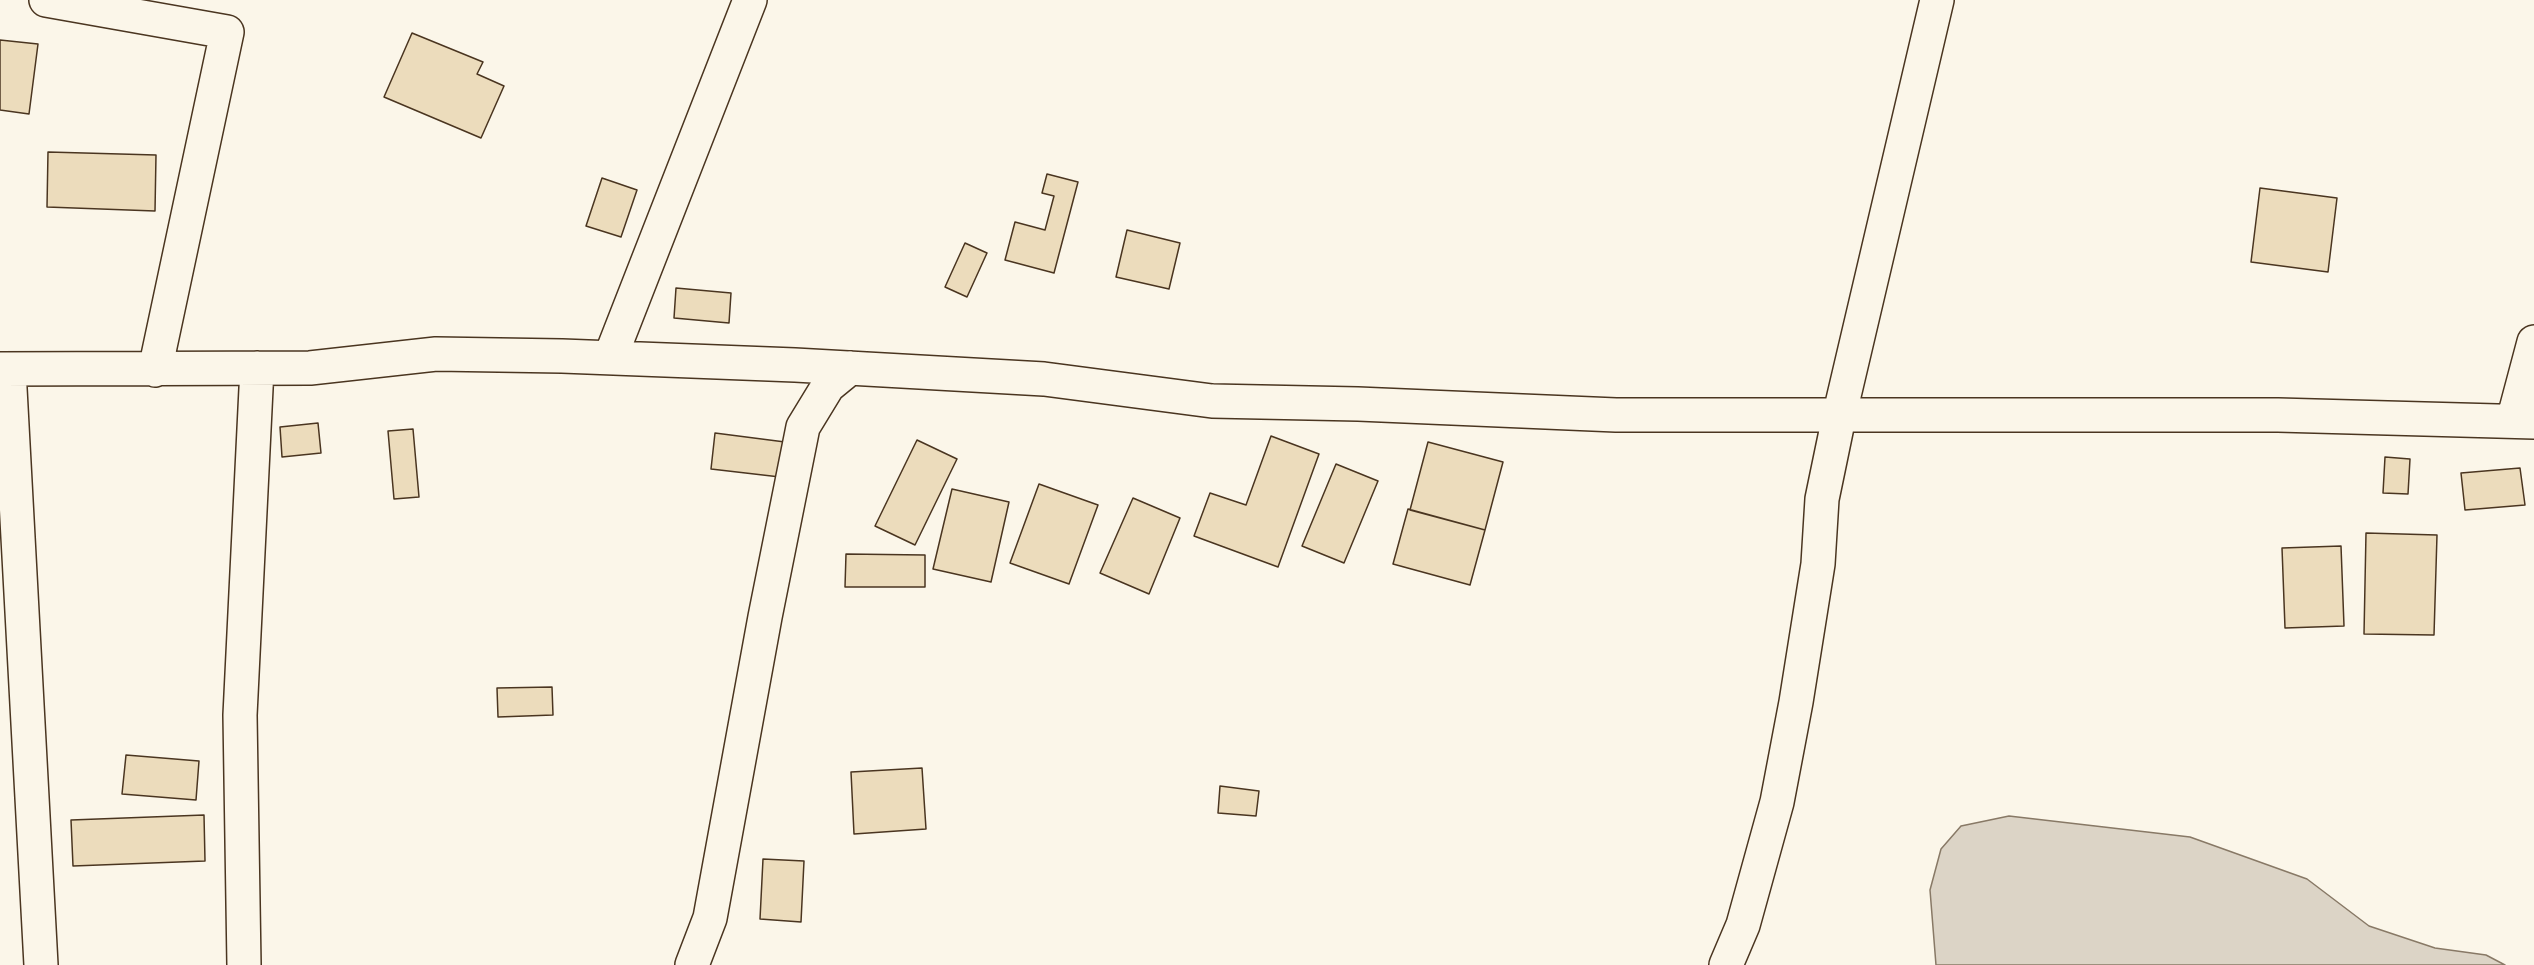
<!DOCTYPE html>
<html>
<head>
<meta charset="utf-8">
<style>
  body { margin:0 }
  canvas { display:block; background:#fbf6e9 }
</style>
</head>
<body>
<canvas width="2534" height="965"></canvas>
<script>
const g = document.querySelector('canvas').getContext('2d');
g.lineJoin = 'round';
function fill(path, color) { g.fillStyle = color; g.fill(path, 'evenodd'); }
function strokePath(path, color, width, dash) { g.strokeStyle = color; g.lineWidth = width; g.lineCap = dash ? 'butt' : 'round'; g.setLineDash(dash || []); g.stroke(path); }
const water = new Path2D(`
  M2009,816L2190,837L2307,879L2369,926L2435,948L2486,955L2505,965H1936L1930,890L1941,849L1961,826Z`);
fill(water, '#dcd4c6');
strokePath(water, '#887966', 1.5);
const building = new Path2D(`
  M412,33L483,62L477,74L504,86L481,138L384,97Z
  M0,40L38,44L29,114L0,110Z
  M48,152L156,155L155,211L47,207Z
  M1047,174L1078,182L1054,273L1005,260L1015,222L1045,230L1054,196L1042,193Z
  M602,178L637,190L621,237L586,226Z
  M2260,188L2337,198L2328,272L2251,262Z
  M1127,230L1180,243L1169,289L1116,277Z
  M965,243L987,253L967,297L945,287Z
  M676,288L731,293L729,323L674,318Z
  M318,423L321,453L282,457L280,427Z
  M413,429L419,497L394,499L388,431Z
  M715,433L785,442L780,477L711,469Z
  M1271,436L1319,454L1278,567L1194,536L1210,493L1246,505Z
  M917,440L957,459L915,545L875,526Z
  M1428,442L1503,462L1485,530L1410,510Z
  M2385,457L2410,459L2408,494L2383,493Z
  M1336,464L1378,481L1344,563L1302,546Z
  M2520,468L2525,505L2465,510L2461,473Z
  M1039,484L1098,505L1069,584L1010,563Z
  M952,489L1009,502L991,582L933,569Z
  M1133,498L1180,518L1149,594L1100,573Z
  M1408,509L1485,530L1470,585L1393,564Z
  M2366,533L2437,535L2434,635L2364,634Z
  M2341,546L2344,626L2285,628L2282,548Z
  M846,554L925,555V587H845Z
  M552,687L553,715L498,717L497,688Z
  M126,755L199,761L196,800L122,794Z
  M922,768L926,829L854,834L851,772Z
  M1220,786L1259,791L1256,816L1218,813Z
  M204,815L205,861L73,866L71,820Z
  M763,859L804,861L801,922L760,919Z`);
fill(building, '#ecdcbc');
strokePath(building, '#4a3520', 1.5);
const street = new Path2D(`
  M46,0L227,32L155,370
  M610,358L750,0
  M0,369L310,368L436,354L562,356L795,365L1044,379L1212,401L1358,404L1616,415H2278L2534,422
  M9,370L41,965
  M2513,421L2534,342
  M244,965L240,715L257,368
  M692,965L710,918L765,617L803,427L828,386L850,368
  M1726,965L1743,925L1777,802L1796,702L1818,564L1822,499L1839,417L1937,0`);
strokePath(street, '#4a3520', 36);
strokePath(street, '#fbf6e9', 33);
</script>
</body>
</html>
